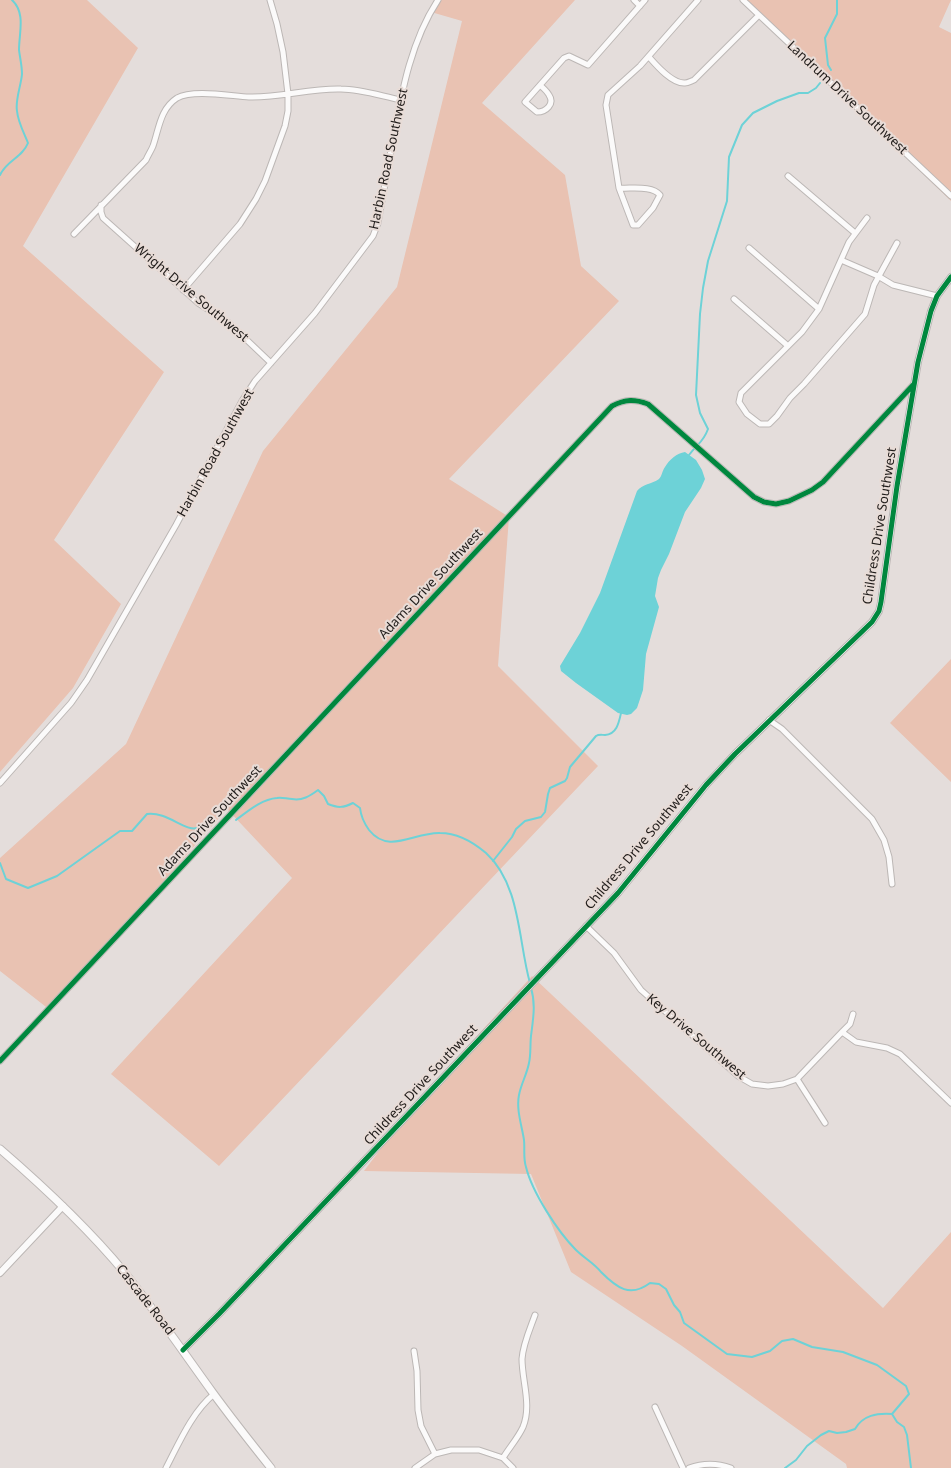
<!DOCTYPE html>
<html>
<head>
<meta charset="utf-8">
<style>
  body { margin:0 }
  canvas { display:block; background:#e4dddb }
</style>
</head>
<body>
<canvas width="951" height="1468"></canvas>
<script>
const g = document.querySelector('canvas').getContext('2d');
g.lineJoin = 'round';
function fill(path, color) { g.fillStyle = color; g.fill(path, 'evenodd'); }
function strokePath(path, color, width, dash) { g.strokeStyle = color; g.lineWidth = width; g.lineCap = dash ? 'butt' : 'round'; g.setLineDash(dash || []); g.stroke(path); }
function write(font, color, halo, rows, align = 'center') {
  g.font = font + ' "Noto Sans",sans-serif'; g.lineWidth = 4; g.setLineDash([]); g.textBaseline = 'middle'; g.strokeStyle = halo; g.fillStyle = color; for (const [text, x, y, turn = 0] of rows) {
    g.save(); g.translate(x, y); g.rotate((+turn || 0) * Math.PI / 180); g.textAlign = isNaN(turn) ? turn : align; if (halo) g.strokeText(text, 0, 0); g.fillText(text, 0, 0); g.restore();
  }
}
fill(new Path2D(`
  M0,0H87L138,48L23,246L164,372L54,540L121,604L73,688L0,772Z
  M439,0H575L482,103L565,175L581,266L619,301L449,479L509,517L498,666L598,766L219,1166L111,1074L292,878L227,809L50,1010L0,971V858L126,744L263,451L397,287L462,21L431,12Z
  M743,0H951L939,27L951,33V201Z
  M951,659V782L890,723Z
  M532,976L883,1308L951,1232V1468H847L846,1464L682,1346L571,1272L531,1174L364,1171L416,1102Z`), '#e9c2b2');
fill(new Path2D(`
  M685,452L696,460L702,470L705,479L701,488L685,512L669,554L661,570L658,578L655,596L659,607L646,654L643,690L637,708L631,714L627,715L618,713L576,683L561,671L560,666L580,633L600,593L637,491C642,484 652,484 659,479C662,476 662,471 665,467C669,460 677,453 685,452Z`), '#6dd2d7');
strokePath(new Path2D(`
  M831,70L828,65L825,38L837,14V0
  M0,175C7,160 22,158 28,143C24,133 18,122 17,111C15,100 21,86 22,74C22,66 20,58 19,50C19,33 26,13 12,0
  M689,455C697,444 703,443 708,429L700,413L696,395L700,314L703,288L708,261L727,201L729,157L742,125L753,113L777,101L799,93H808L816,88L820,83
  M236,820C248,811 262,799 277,798C282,797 287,799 292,799C302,801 310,796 318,790L324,796L328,804C338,808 343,808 353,803L360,808C361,817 364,823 369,830C389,855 414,832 440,833C457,833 473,842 486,853C521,885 518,941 530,983
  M493,861L512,837L516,829L525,821L541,817L545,812L548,794L550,788L565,781L567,778L570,767L596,736C599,734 602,735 605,735C617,734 619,722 621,713
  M0,863L6,879L28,888L57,876L120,831H132L147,814C166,811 186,832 197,828C201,827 205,824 208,822L212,824
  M531,988C536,1004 533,1020 531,1036C530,1045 531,1055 529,1063C527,1074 521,1084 519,1095C516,1110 522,1126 524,1140C525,1149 523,1158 526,1167C532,1192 558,1232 576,1250C584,1258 594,1263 601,1272C617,1288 630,1298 650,1283L659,1284L666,1289L674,1305L680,1312L684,1323L727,1354L752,1357L770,1351L782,1341L793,1339L812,1347L843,1352L877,1365L906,1386L909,1394L892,1414
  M892,1414L897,1422L904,1427L907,1435L911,1468
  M785,1468L796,1460L807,1446L821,1435L829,1431L837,1433L846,1432L855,1429C863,1415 877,1413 892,1414`), '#6dd2d7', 2);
const minor = new Path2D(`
  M634,0L640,6
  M743,0L951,196
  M649,57C656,65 672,84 685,83C688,83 691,81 694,80L759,15
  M540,85C543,88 547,91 549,95C555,104 546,112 537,112L525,102L564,58L569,56L588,65L645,0
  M788,176L855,233
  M619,188L606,105L608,95L640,66L698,0
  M619,188C631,189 652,185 660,195L653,208L638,225H633Z
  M101,205V212L103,218L198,303L229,323L271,363
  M867,218L849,242L819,309L802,332L741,393L739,402L747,414L760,424H769L777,416L790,398L804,384L865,314L874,285L897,243
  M74,234L146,160C148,155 151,151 153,146C159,129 160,109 177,98C193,89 230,96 249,97C280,98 310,88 341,89C361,89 381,96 401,100
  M749,248L819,309
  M841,260L878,276L893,285L937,296
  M183,290L240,224L256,199L265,181L285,126L288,111V94L283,52L277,24L270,0
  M734,299L788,346
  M769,720L782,729L872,819L884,840L889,857L892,884
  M0,783L71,703L87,680L176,525L242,401L255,381L315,313L373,236L378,223C383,195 388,167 393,139C402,91 411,41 438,0
  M586,926L614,953L641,990L738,1076L752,1084L768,1086L783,1084L797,1079L842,1032L850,1024L853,1014
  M842,1032L856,1042L887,1048L900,1054L951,1103
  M0,1061L612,406C625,399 635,399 648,404L754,497L764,502L776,504L789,501L812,490L823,482L914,384
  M797,1079L825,1123
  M414,1351L417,1371L418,1410L421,1426L435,1454
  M655,1407L683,1468
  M503,1458C509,1448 518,1438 523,1427C532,1405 522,1381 522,1359C523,1344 530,1329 535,1315
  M166,1468C179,1443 192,1412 214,1394
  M415,1468L435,1454L451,1450H479L503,1458L513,1468
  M689,1468C703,1463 717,1463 731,1468`);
const tertiary = new Path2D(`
  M0,1273L63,1206
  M183,1350L219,1314L618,893L706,785L735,754L872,622L879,611L881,602L897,486L918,362L931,311L937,296L951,277`);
const secondary = new Path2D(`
  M0,1149C44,1187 87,1227 125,1273C156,1312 184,1353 213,1393C232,1419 251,1443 271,1468`);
strokePath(minor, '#bcb7b5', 7);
strokePath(tertiary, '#bcb7b5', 8);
strokePath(secondary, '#bcb7b5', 9);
strokePath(minor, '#fbfafa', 5);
strokePath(tertiary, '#fbfafa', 6);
strokePath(secondary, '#fbfafa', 7);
strokePath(new Path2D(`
  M0,1061L612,406C625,399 635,399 648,404L754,497L764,502L776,504L789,501L812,490L823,482L914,384
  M183,1350L219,1314L618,893L706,785L735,754L872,622L879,611L881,602L897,486L918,362L931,311L937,296L951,277`), '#00873e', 5);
write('13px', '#1f1b19', '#e8dcd7', [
  ["Landrum Drive Southwest",847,98,43],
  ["Harbin Road Southwest",389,159,-78],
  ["Wright Drive Southwest",191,293,40],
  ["Harbin Road Southwest",216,453,-61],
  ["Childress Drive Southwest",880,526,-81],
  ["Adams Drive Southwest",431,584,-47],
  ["Adams Drive Southwest",210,821,-47],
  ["Childress Drive Southwest",639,847,-50],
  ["Key Drive Southwest",696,1037,40],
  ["Childress Drive Southwest",421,1085,-47],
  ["Cascade Road",145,1300,52]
]);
</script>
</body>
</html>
